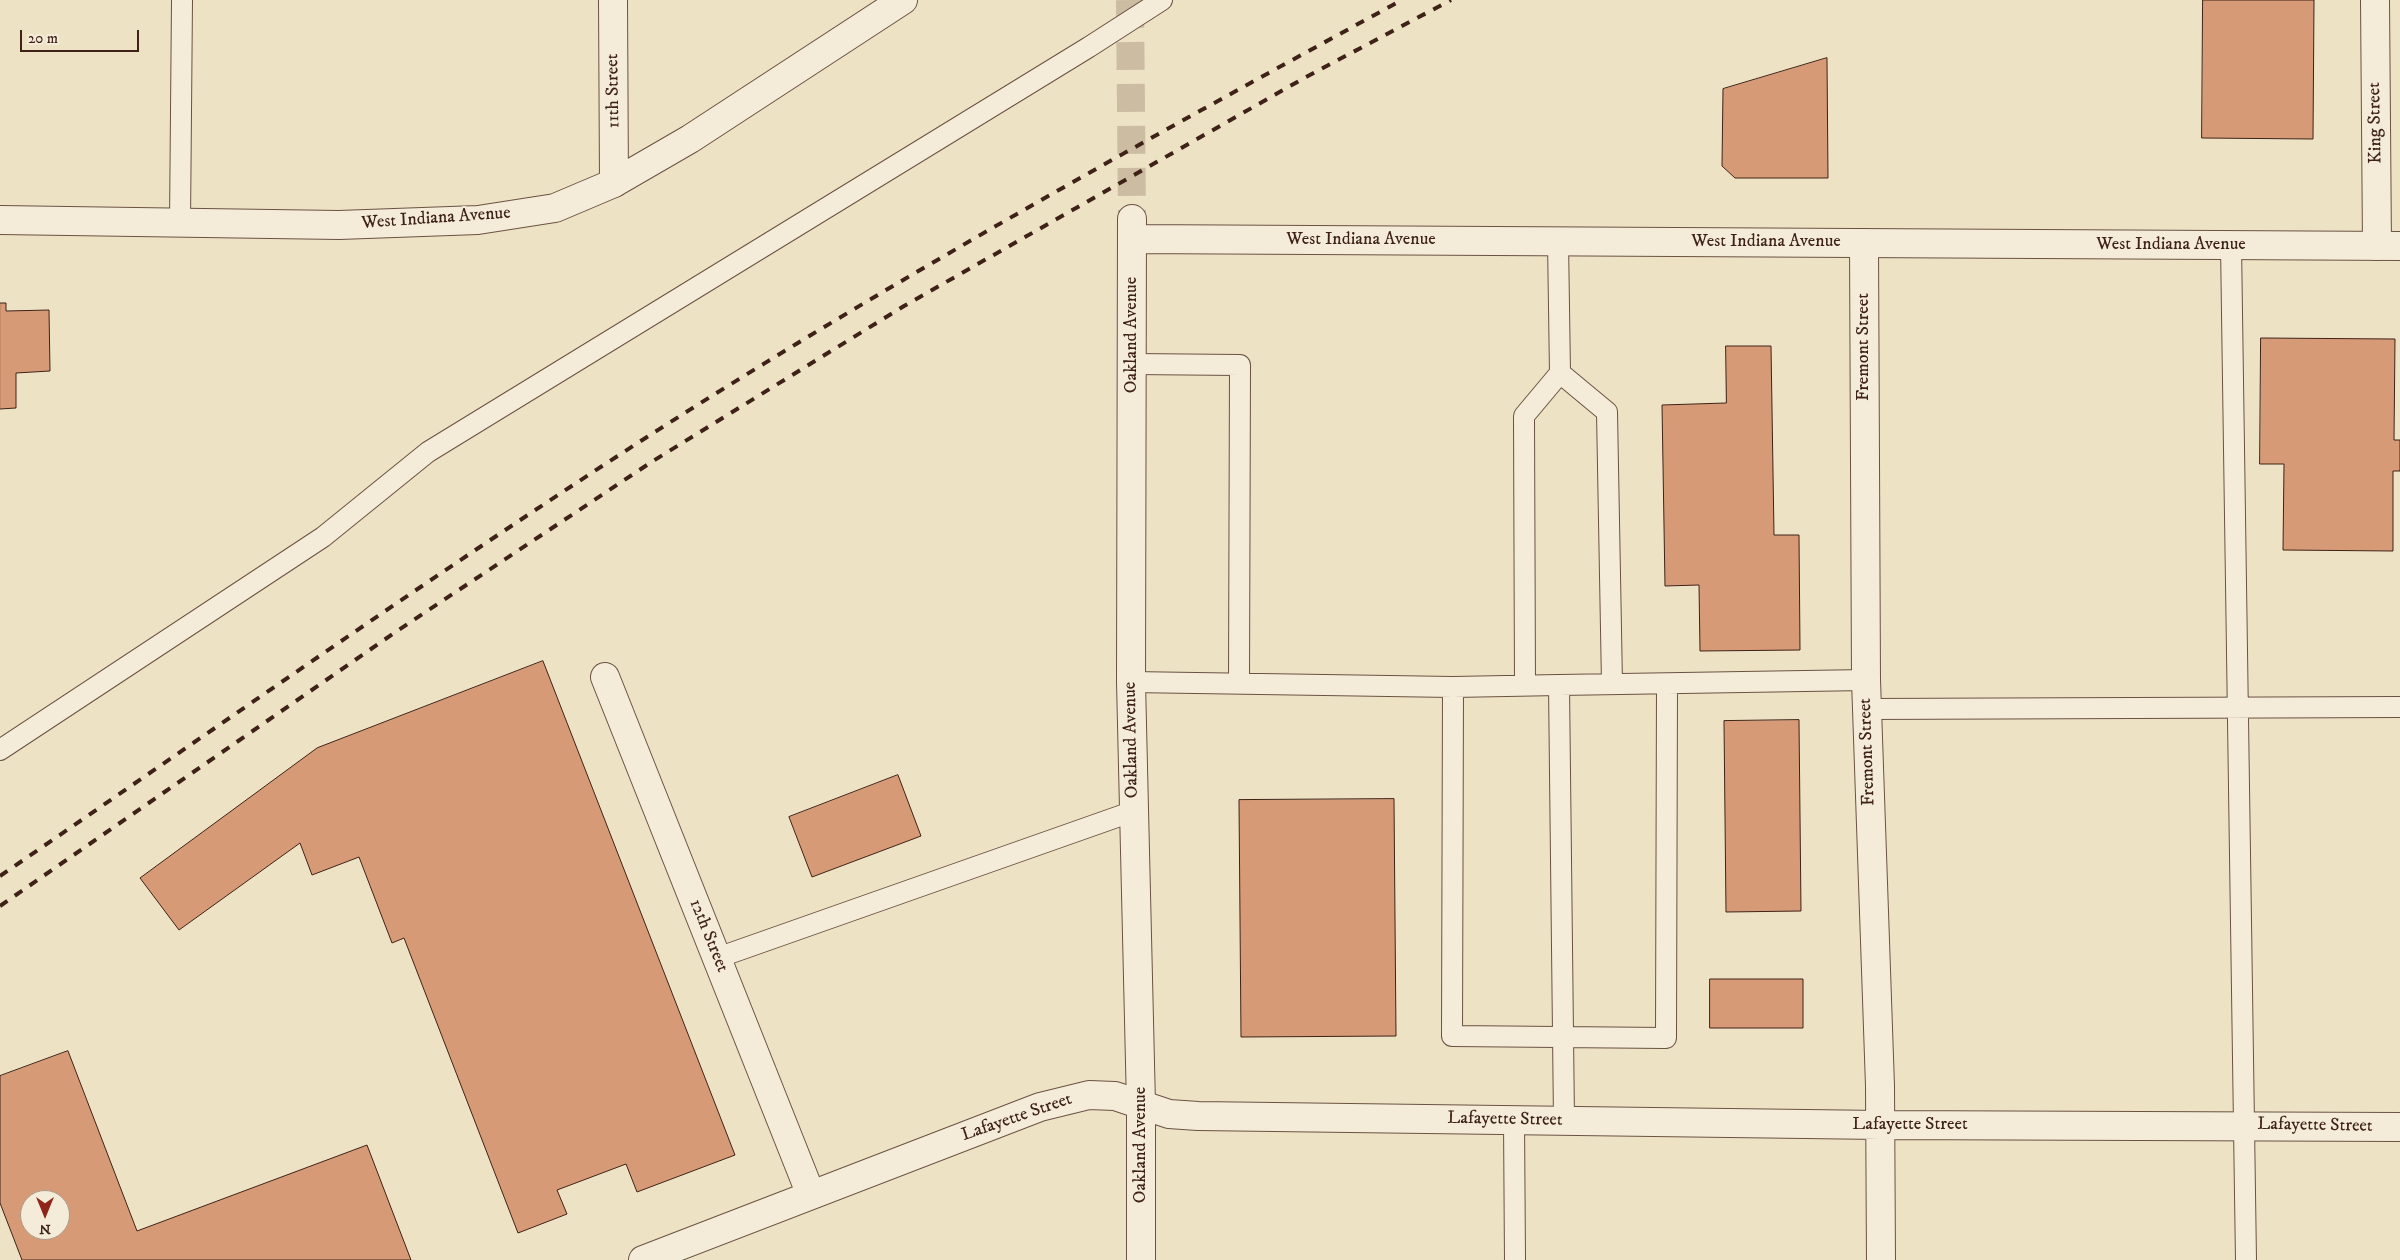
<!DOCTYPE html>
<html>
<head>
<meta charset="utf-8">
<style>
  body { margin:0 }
  #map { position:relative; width:2400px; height:1260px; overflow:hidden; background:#eee2c5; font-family:"IM FELL DW Pica",serif }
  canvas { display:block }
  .north { position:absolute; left:20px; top:1190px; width:50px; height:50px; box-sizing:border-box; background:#f4ecd9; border:1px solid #ab9b8b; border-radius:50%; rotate:180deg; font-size:14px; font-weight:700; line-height:20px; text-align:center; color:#3e2217 }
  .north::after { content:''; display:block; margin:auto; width:18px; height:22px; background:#8f2418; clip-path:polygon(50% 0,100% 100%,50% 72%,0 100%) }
  .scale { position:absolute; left:20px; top:30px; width:119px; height:22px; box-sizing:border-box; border:2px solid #3e2217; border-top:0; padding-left:6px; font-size:15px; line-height:18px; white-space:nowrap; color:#3e2217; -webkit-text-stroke:4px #f4ecd9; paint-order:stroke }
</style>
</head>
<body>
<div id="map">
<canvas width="2400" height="1260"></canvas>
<div class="north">N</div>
<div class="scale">20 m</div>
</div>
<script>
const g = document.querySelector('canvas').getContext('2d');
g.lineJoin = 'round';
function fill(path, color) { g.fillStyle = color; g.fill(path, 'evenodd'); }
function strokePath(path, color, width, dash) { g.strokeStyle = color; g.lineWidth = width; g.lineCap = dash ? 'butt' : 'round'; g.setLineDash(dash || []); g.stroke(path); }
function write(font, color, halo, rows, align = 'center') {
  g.font = font + ' "IM FELL DW Pica",serif'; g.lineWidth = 4; g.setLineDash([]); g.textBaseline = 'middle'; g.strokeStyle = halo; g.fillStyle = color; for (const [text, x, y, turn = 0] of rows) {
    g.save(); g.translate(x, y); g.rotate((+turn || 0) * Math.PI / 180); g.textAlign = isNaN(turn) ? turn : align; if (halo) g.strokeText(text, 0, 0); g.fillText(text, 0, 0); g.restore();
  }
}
const building = new Path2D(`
  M2203,0H2314L2313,139L2202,138Z
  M1827,58L1828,178H1735L1722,166L1723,89Z
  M0,303H6V311L49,310L50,371L16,373V408L0,409Z
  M2261,338L2395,339L2394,440H2400V471H2393V551L2283,550L2284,464H2260Z
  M1726,346H1771L1774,535H1799L1800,650L1700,651L1699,585L1665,586L1662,405L1726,403Z
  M543,661L735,1155L637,1192L626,1164L557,1190L567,1214L518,1233L404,938L392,943L359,857L312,875L300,843L179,930L140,878L317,748Z
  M1799,720L1801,911L1726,912L1724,721Z
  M898,775L921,836L812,877L789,817Z
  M1394,799L1396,1036L1241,1037L1239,800Z
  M1710,979H1803V1028H1710Z
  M68,1051L137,1231L367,1145L411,1260H22L0,1203V1076ZM30,1200H60V1230H30Z`);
fill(building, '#d79a76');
strokePath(building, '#3e2217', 1);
strokePath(new Path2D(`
  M1130,0L1132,219`), '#cbbca2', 28, [28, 14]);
const service = new Path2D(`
  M180,223L182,0
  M1558,241L1560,373
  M2231,245L2246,1260
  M1132,364L1240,365L1239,683
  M1131,682L1453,687L1559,685L1564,1121
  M1525,685L1524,416L1560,373L1607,412L1612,684
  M1559,685L1866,680
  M1453,687L1452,1036L1666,1038L1667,684
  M1867,709L2400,707
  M0,750L323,537L428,452L1089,47L1162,0
  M717,958L1134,811
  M1514,1120L1515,1260`);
const minor = new Path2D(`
  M613,0L614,183
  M2375,0L2377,246
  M1864,243L1866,680L1880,1086L1881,1260
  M605,677L811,1195
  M643,1260L1040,1107L1089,1095L1115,1096L1169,1114L1198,1116L1881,1125L2400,1127`);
const tertiary = new Path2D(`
  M1132,219L1131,682L1141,1105V1260
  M0,220L339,225L478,220L555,208L614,183L690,139L903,0
  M1132,239L2400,246`);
strokePath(service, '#6a5242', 22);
strokePath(minor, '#6a5242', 30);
strokePath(tertiary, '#6a5242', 30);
strokePath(service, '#f4ecd9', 20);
strokePath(minor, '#f4ecd9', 28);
strokePath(tertiary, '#f4ecd9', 28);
strokePath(new Path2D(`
  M0,876C215,729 428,578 647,437C892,280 1147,139 1402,0
  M0,906L397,631L653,461L904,306L1306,77L1451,0`), '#3e2217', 4, [9, 9]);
write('18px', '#3e2217', '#f4ecd9', [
  ["11th Street",614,91,-91],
  ["King Street",2376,123,-91],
  ["West Indiana Avenue",436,219,-4],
  ["West Indiana Avenue",1361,240],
  ["West Indiana Avenue",1766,242],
  ["West Indiana Avenue",2171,245],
  ["Oakland Avenue",1132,335,-90],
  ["Fremont Street",1864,347,-90],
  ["Oakland Avenue",1132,740,-91],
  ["Fremont Street",1868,752,-92],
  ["12th Street",708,936,68],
  ["Lafayette Street",1017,1118,-19],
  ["Lafayette Street",1505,1120,1],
  ["Lafayette Street",1910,1125],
  ["Lafayette Street",2315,1126,1],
  ["Oakland Avenue",1141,1145,-90]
]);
</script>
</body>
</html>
